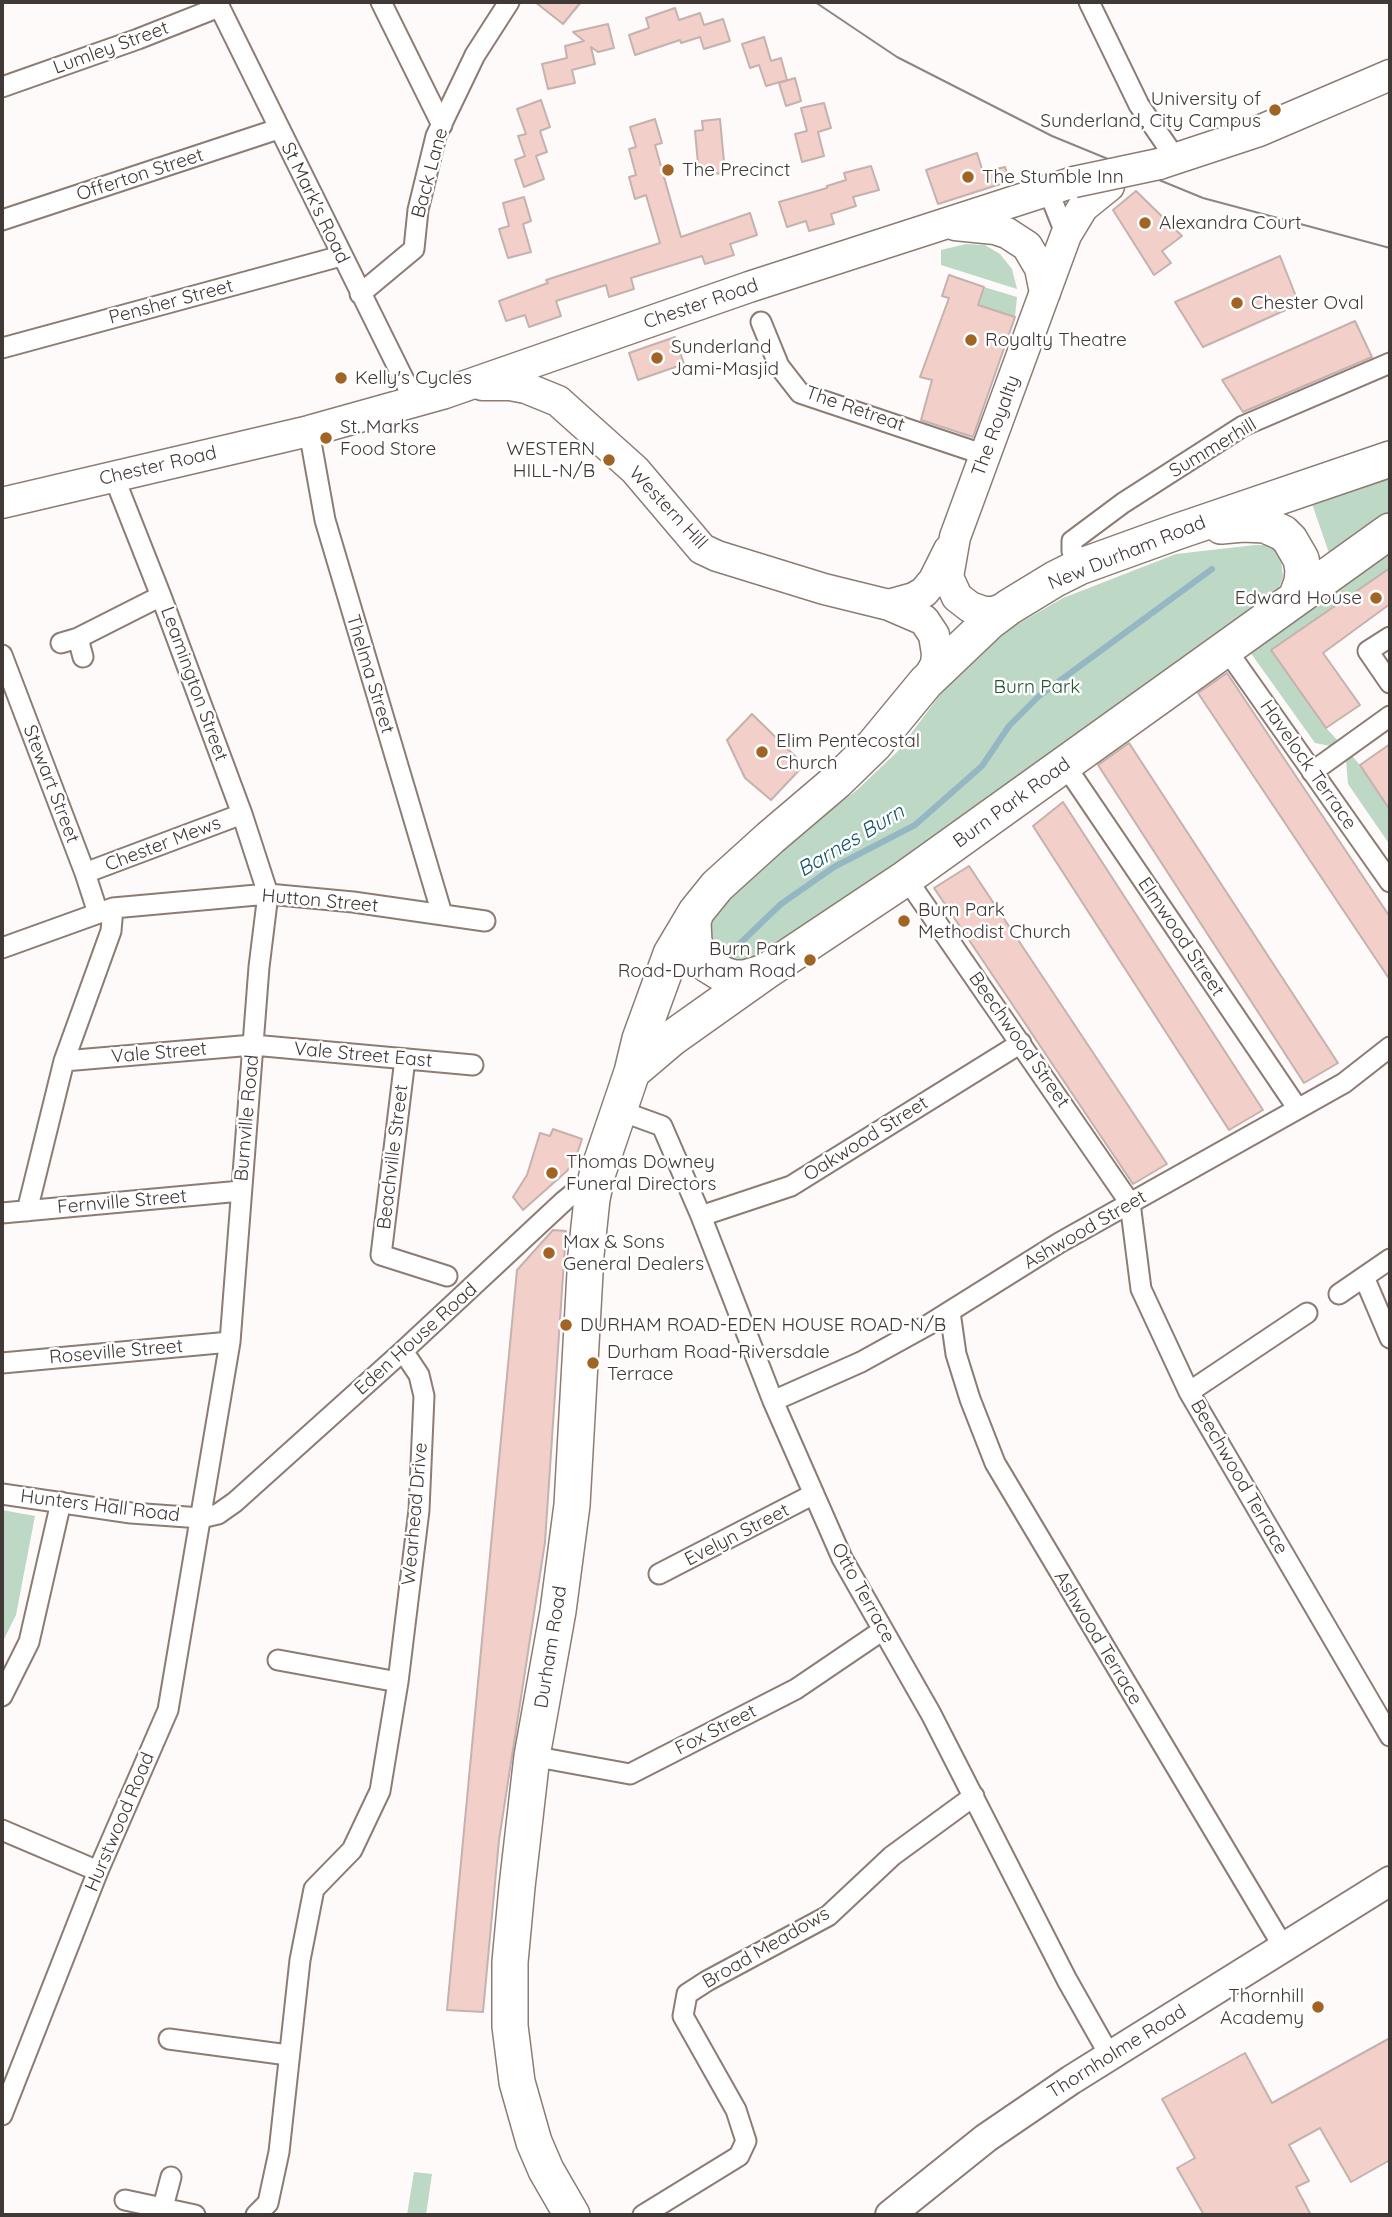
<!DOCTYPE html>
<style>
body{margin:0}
#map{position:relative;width:1392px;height:2217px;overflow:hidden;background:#fefaf9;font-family:Quicksand,sans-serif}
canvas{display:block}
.frame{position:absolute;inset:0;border:4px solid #403936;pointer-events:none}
</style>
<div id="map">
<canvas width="1392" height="2217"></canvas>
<div class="frame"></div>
</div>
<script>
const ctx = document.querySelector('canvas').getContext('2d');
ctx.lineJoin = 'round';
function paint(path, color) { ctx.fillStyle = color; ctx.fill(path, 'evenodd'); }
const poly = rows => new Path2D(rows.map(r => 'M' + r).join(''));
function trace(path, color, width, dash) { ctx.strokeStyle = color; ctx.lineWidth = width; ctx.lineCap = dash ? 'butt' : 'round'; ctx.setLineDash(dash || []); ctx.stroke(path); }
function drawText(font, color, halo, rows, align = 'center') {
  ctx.font = font + ' Quicksand,sans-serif'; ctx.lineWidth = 5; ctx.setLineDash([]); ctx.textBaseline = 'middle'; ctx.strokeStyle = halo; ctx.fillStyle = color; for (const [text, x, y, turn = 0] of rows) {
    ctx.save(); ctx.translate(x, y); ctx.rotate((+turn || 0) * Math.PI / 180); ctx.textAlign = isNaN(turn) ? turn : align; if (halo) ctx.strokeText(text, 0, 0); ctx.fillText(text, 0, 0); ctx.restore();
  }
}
paint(poly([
 [966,244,985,245,1000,254,1012,269,1017,289,941,265,941,250],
 [984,287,1017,297,1015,317,978,305],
 [1390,472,1390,512,1330,556,1309,495],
 [1255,545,1268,545,1274,548,1281,559,1283,577,1277,593,1178,660,1001,792,895,866,750,960,735,964,709,944,710,922,724,905,788,843,857,790,898,751,951,680,976,656,1016,625,1063,598,1176,554],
 [1390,546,1390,568,1271,650,1326,728,1345,748,1360,765,1390,810,1390,845,1348,784,1345,749,1315,743,1245,645],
 [2,1510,35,1516,16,1615,2,1643],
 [414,2172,432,2174,426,2215,407,2215]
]), '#bdd8c5');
trace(poly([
 [730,953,781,904,834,867,915,825,982,766,1009,726,1039,696,1212,569]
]), '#95b6c3', 6);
const building = poly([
 [535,2,581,2,563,24,535,2],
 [675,8,679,20,700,13,704,25,723,19,730,41,704,49,700,37,681,43,680,40,635,55,629,35,649,28,646,18,675,8],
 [608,24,614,48,598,52,591,47,595,64,572,70,575,83,548,89,542,64,567,58,565,46,584,41,573,32,608,24],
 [764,37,771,61,781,58,787,80,766,86,759,65,750,68,742,44,764,37],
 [795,78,801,101,786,106,779,83,795,78],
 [541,100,550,127,540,131,547,152,536,156,544,179,524,187,515,160,525,156,518,136,526,134,517,109,541,100],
 [824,103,831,128,818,132,824,156,802,162,795,134,807,131,801,108,824,103],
 [655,119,662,143,655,145,681,237,750,213,757,235,730,244,734,255,705,264,702,256,631,278,634,289,609,297,606,285,556,301,561,316,529,327,525,315,506,321,499,301,548,283,546,280,660,243,646,195,635,199,629,177,636,175,629,149,636,147,630,127,655,119],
 [720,119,725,173,699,175,695,131,703,130,702,121,720,119],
 [977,153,983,172,1005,167,1010,181,938,204,926,170,977,153],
 [871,166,879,190,853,197,856,206,831,214,834,224,809,231,806,221,787,227,779,202,827,188,827,186,846,180,844,173,871,166],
 [1136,191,1182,236,1162,251,1171,263,1154,275,1113,210,1136,191],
 [524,197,531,221,523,224,531,252,508,258,499,229,509,226,503,203,524,197],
 [1280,256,1299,304,1203,347,1175,302,1280,256],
 [949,275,984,287,978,305,1015,317,973,437,921,420,932,380,920,377,949,298,942,296,949,275],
 [1355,321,1372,357,1243,412,1222,380,1355,321],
 [675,337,684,364,638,380,629,353,675,337],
 [1390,568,1390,604,1323,653,1360,705,1326,728,1271,650,1390,568],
 [1227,673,1390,917,1390,980,1198,693,1227,673],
 [752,714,804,765,771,800,745,778,727,740,752,714],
 [1129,743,1338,1063,1304,1083,1098,765,1129,743],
 [1390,744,1390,810,1360,765,1390,744],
 [1063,802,1263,1110,1229,1130,1033,826,1063,802],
 [969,866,1167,1164,1133,1184,934,888,969,866],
 [553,1129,582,1139,576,1157,567,1171,523,1210,513,1197,527,1175,540,1133,550,1136,553,1129],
 [553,1230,566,1231,545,1542,499,1840,483,2012,447,2010,517,1270,553,1230],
 [1390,2038,1390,2160,1351,2182,1320,2128,1289,2145,1309,2181,1296,2187,1311,2215,1204,2215,1177,2168,1195,2158,1162,2099,1245,2053,1272,2103,1390,2038]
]);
paint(building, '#f2cfc9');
trace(building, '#c5b1ad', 2);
const street = poly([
 [217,2,415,402],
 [381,2,442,125],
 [1089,2,1139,105,1176,159],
 [2,87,138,39,219,7],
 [1048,190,1066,235],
 [2,220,278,129],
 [360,294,414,249,418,210,436,136,475,55,509,2],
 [761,322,779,366,800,393,985,455],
 [2,348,341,256],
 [309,431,325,520,442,914],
 [1079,567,1072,551,1072,541,1123,503,1243,426,1390,363],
 [1390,637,1368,651,1390,683],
 [78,638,83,657],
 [61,643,78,638,161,596],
 [1226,649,1390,882],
 [2,655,85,873,98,913],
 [1065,765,1298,1109],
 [1312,772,1390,716],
 [85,873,242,814],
 [906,878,1130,1203,1141,1289,1189,1392,1390,1736],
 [2,948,113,908,268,894,353,902,485,921],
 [405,1059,381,1255,447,1276],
 [64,1061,253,1045,473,1065],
 [618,1110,662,1126,701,1216,773,1401,842,1558,931,1714,1067,1980,1110,2056],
 [27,1211,64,1061,111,931,113,908],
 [2,1213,241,1191],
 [701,1216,791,1186,1021,1043],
 [1364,1277,1390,1338],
 [1339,1294,1390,1259],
 [950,1312,956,1354,970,1399,995,1463,1284,1948],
 [2,1363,230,1342],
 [1189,1392,1307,1313],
 [773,1401,861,1362,928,1325,1059,1243,1344,1083,1390,1047],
 [2,1494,131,1513,201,1518,218,1514,235,1502,403,1351,564,1201,596,1175],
 [659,1574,814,1494],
 [278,1660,398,1682],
 [2,1696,29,1642,61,1502],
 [532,1756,630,1774,796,1689,883,1630],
 [2,1830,98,1871],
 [169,2039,288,2055],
 [2,2115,98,1871,168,1710,230,1342,259,967,268,894,242,814,161,596,114,477],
 [125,2200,195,2215],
 [163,2207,171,2177],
 [256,2215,268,2203,279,2152,300,1960,314,1889,352,1850,380,1791,398,1682,419,1510,424,1396,419,1375,403,1351],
 [643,2215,739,2156,746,2141,736,2110,683,2016,687,1994,707,1981,828,1916,892,1856,974,1796]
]);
const secondary = poly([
 [890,2215,986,2138,1071,2080,1390,1881]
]);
const primary = poly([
 [1159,164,1259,131,1390,75],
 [955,225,995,229,1007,233,1027,246,1040,268,1045,293],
 [482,385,510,385,526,388,558,401,635,470,702,549,717,556,824,589,889,605,924,620,934,635,937,654,936,664,926,682],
 [2,503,309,431,445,393,749,287,1074,182],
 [889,605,914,598,924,592,934,580,949,550],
 [1009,607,993,612,984,612,970,607,957,597,948,577,955,537,1066,235,1083,207,1109,186]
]);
const highway = poly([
 [1221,526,1243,524,1265,525,1283,533,1290,540,1301,559,1303,570,1302,582,1296,598],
 [696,912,693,922,694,942,698,952,708,965,724,975,734,978,745,978,765,972],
 [632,1072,672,1038,765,972,906,878,1390,531],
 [572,2215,546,2170,534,2142,517,2082,510,2026,510,1962,517,1887,532,1756,558,1611,572,1505,586,1255,592,1199,597,1175,632,1072,640,1039,671,954,696,912,717,886,770,838,837,781,874,745,926,682,989,622,1009,607,1055,579,1079,567,1176,532,1390,459]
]);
trace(street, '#8c7c73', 23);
trace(secondary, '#8c7c73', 32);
trace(primary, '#8c7c73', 33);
trace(highway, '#8c7c73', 38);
trace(street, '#fff', 19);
trace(secondary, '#fff', 28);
trace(primary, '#fff', 30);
trace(highway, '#fff', 35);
trace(poly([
 [815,2,897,57,1052,136,1203,198,1390,248]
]), '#8b8583', 2);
const primaryBridge = poly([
 [1074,182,1159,164]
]);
trace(primaryBridge, '#8c7c73', 33, []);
trace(primaryBridge, '#fff', 30);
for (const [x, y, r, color] of [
 [1275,110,7,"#a06525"],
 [668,170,7,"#a06525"],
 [968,177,7,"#a06525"],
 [1145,223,7,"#a06525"],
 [1237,303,7,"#a06525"],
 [971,340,7,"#a06525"],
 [657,358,7,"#a06525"],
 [341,378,7,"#a06525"],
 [326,438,7,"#a06525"],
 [609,460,7,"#a06525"],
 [1376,598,7,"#a06525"],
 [762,752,7,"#a06525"],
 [904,921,7,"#a06525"],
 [810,960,7,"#a06525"],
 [552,1173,7,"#a06525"],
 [549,1253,7,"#a06525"],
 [566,1325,7,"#a06525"],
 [593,1363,7,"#a06525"],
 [1318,2007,7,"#a06525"]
]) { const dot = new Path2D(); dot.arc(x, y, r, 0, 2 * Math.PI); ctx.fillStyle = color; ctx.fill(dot); trace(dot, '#fff', 2.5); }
drawText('19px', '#403936', '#fff', [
 ["Lumley Street",111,48,-20],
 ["Back Lane",430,173,-75],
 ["Offerton Street",140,175,-18],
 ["St Mark's Road",315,203,64],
 ["Pensher Street",171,302,-15],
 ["Chester Road",701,304,-19],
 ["The Retreat",855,409,19],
 ["The Royalty",996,426,-70],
 ["Summerhill",1213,448,-31],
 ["Chester Road",158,466,-13],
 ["Western Hill",668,508,47],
 ["New Durham Road",1127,553,-22],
 ["Thelma Street",370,674,73],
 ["Leamington Street",194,684,70],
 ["Havelock Terrace",1308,765,55],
 ["Stewart Street",51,784,69],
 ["Burn Park Road",1012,803,-36],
 ["Chester Mews",163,844,-21],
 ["Hutton Street",320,901,5],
 ["Elmwood Street",1181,937,56],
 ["Beechwood Street",1019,1040,55],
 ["Vale Street",159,1053,-5],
 ["Vale Street East",363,1055,5],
 ["Burnville Road",247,1118,-85],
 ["Oakwood Street",866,1139,-32],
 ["Beachville Street",393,1157,-83],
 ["Fernville Street",122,1202,-5],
 ["Ashwood Street",1085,1230,-30],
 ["Eden House Road",416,1339,-42],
 ["Roseville Street",116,1352,-5],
 ["Beechwood Terrace",1239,1477,60],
 ["Hunters Hall Road",100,1506,7],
 ["Wearhead Drive",415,1514,-85],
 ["Evelyn Street",737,1535,-27],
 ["Otto Terrace",863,1593,61],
 ["Ashwood Terrace",1098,1638,59],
 ["Durham Road",551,1647,-81],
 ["Fox Street",716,1730,-27],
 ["Hurstwood Road",120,1822,-67],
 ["Broad Meadows",766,1948,-30],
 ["Thornholme Road",1117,2052,-32]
]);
drawText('19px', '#403936', '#fff', [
 ["University of",1261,99,"right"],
 ["Sunderland, City Campus",1261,121,"right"],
 ["The Precinct",682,170],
 ["The Stumble Inn",982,177],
 ["Alexandra Court",1159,223],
 ["Chester Oval",1251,303],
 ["Royalty Theatre",985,340],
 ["Sunderland",671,347],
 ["Jami-Masjid",671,369],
 ["Kelly's Cycles",355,378],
 ["St. Marks",340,427],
 ["Food Store",340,449],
 ["WESTERN",595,449,"right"],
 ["HILL-N/B",595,471,"right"],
 ["Edward House",1362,598,"right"],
 ["Elim Pentecostal",776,741],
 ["Church",776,763],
 ["Burn Park",918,910],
 ["Methodist Church",918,932],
 ["Burn Park",796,949,"right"],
 ["Road-Durham Road",796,971,"right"],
 ["Thomas Downey",566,1162],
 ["Funeral Directors",566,1184],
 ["Max & Sons",563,1242],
 ["General Dealers",563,1264],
 ["DURHAM ROAD-EDEN HOUSE ROAD-N/B",580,1325],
 ["Durham Road-Riversdale",607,1352],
 ["Terrace",607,1374],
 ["Thornhill",1304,1996,"right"],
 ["Academy",1304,2018,"right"]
], 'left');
drawText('19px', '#275437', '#fff', [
 ["Burn Park",1037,687]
]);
drawText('italic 21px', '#135368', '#fff', [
 ["Barnes Burn",851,841,-31]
]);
</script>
